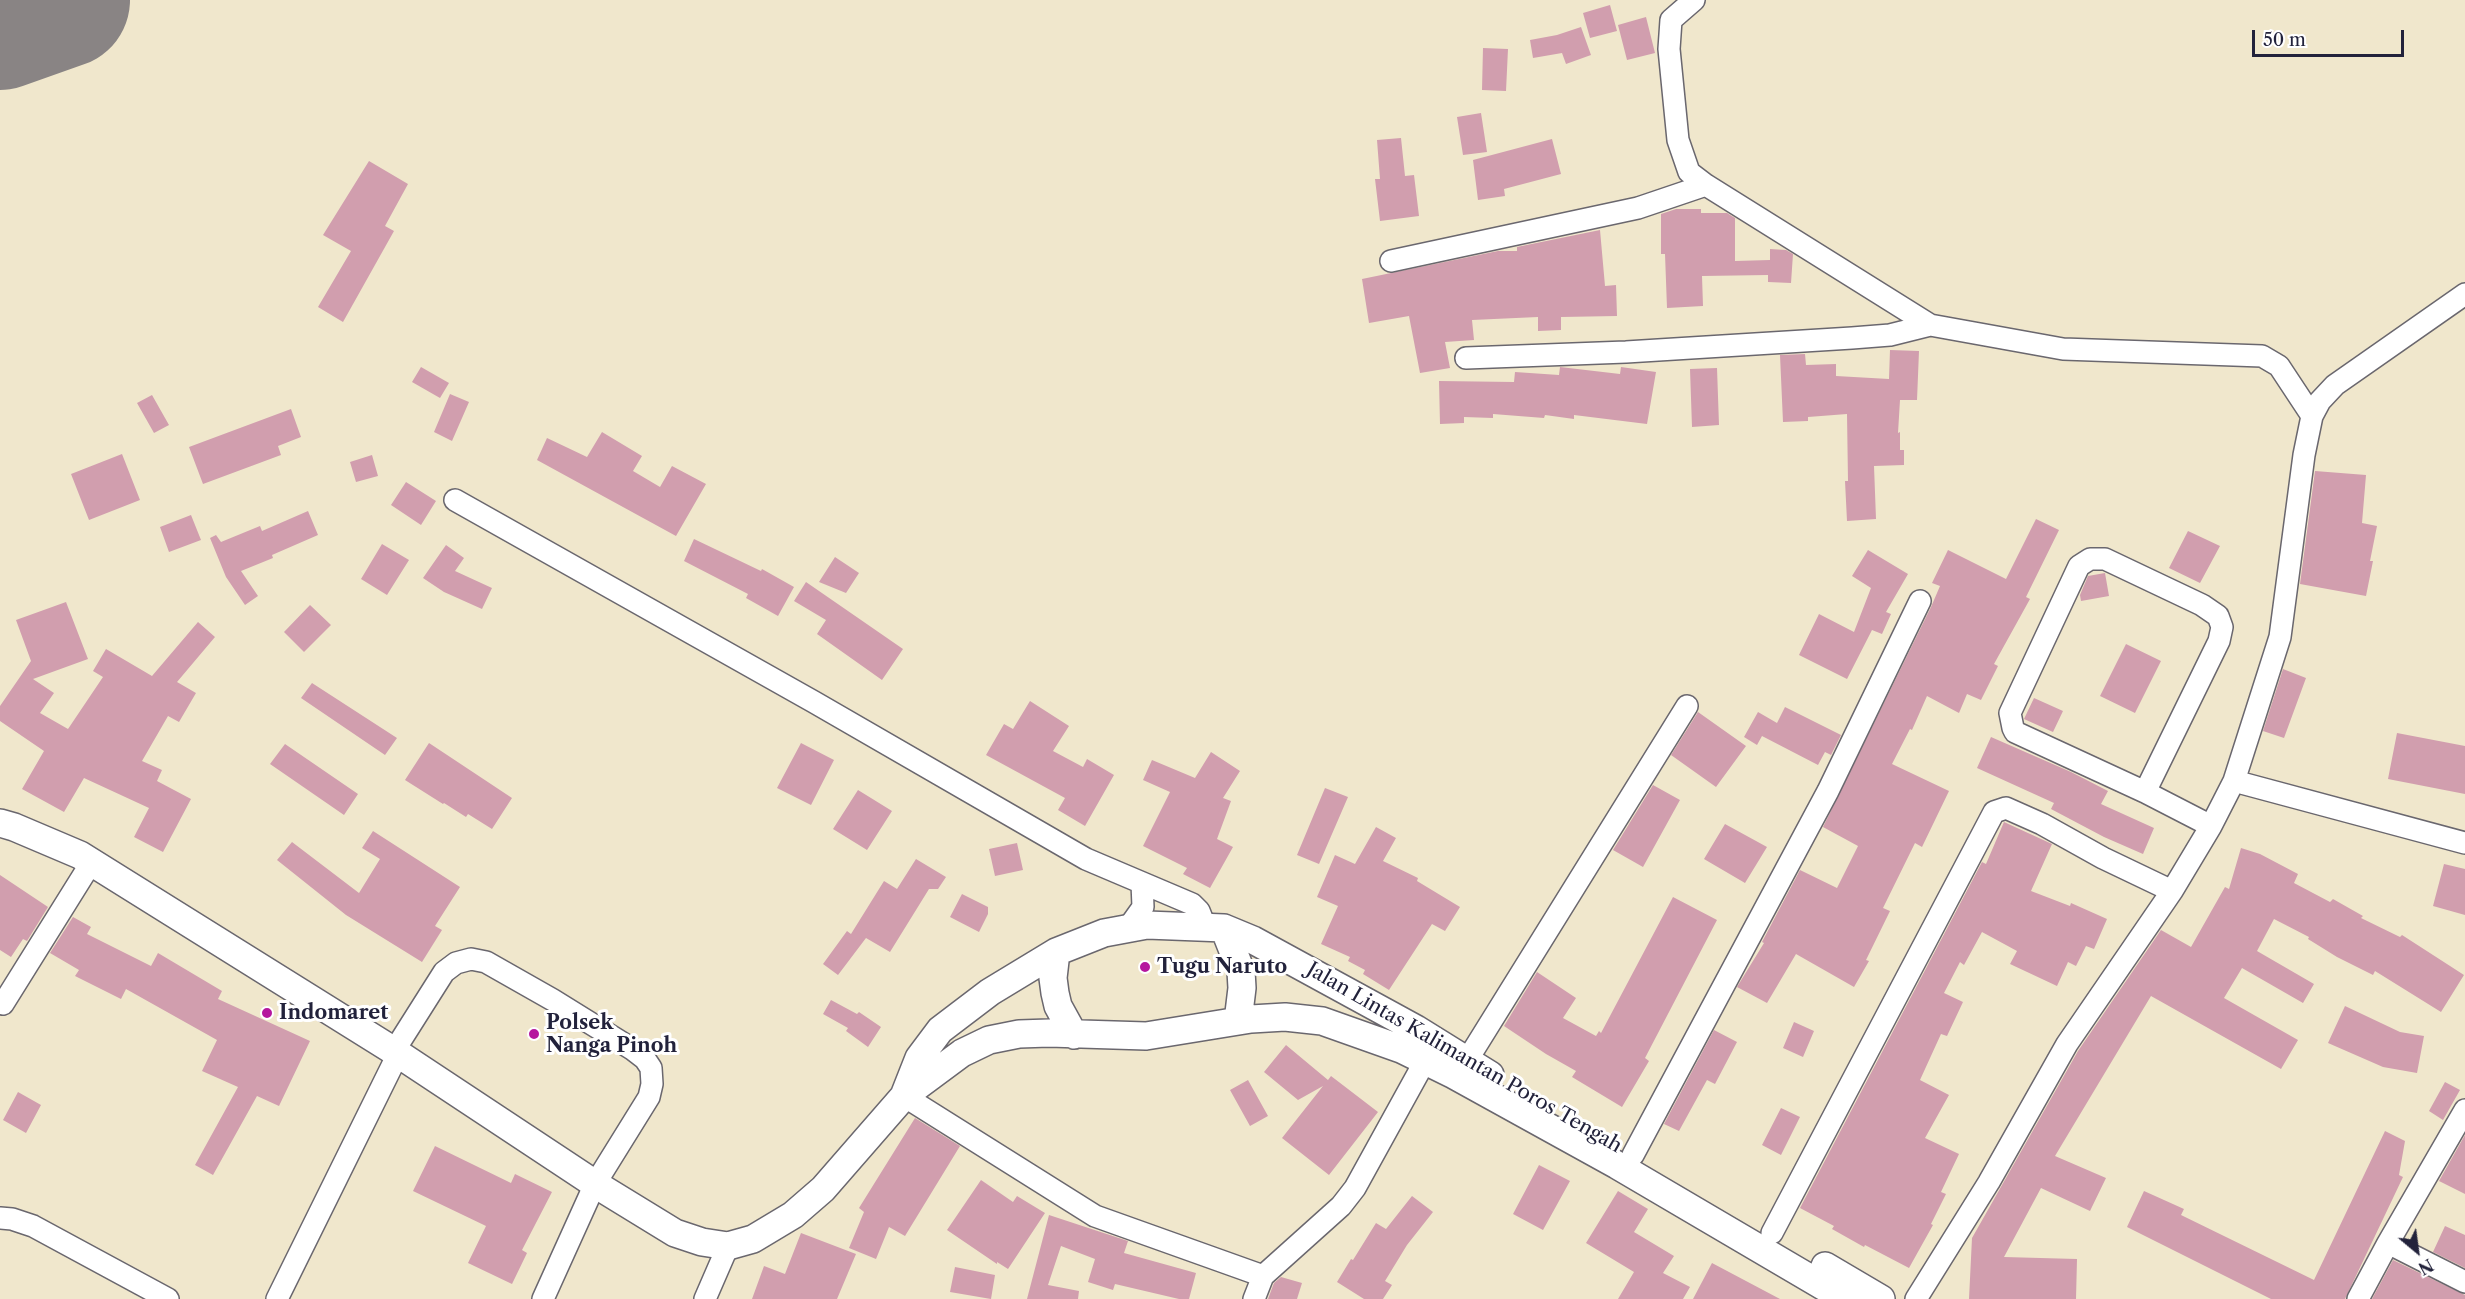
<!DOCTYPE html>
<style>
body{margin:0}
#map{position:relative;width:2465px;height:1299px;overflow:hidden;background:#f0e7cc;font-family:"Libre Caslon Text",serif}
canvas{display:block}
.north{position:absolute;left:2387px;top:1221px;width:60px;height:60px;-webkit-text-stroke:4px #fff;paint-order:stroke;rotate:151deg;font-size:16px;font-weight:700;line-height:24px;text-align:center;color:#22223b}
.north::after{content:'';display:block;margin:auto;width:21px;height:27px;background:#22223b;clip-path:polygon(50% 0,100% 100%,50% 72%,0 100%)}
.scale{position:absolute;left:2252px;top:30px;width:152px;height:27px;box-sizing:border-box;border:3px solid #22223b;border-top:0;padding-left:8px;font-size:18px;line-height:21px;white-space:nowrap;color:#22223b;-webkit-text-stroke:4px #fff;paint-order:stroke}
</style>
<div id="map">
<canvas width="2465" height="1299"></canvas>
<div class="north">N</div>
<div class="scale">50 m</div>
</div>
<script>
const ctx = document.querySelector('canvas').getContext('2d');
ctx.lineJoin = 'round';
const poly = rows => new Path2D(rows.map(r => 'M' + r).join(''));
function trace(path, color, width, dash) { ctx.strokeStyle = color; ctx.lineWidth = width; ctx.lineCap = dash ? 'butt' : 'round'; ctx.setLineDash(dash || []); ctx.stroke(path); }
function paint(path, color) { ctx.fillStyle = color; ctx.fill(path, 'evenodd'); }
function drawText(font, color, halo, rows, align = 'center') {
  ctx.font = font + ' "Libre Caslon Text",serif'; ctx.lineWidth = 6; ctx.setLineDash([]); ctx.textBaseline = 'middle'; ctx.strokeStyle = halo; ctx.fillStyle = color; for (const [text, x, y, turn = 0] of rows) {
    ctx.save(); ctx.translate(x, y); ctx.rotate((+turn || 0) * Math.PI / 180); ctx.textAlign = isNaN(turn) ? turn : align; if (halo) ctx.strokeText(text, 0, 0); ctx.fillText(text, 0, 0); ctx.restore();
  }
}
trace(poly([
 [0,22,62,0]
]), '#898484', 136);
paint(poly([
 [1610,5,1617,31,1590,38,1583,13],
 [1646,17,1655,53,1627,60,1618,25],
 [1581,27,1591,55,1566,64,1562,53,1533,58,1530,40,1557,35],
 [1483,48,1508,49,1506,91,1482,90],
 [1481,113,1487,152,1463,155,1457,117],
 [1401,138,1405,176,1414,175,1419,216,1380,221,1375,179,1380,179,1377,140],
 [1552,139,1561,174,1504,189,1505,196,1478,200,1473,160],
 [369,161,408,184,385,226,394,231,343,322,318,307,351,251,323,235],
 [1676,209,1701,209,1701,213,1727,213,1735,218,1735,261,1770,260,1770,249,1786,250,1793,254,1791,283,1768,282,1768,275,1702,276,1703,306,1667,308,1665,254,1661,254,1661,214],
 [1600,230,1605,286,1616,285,1617,316,1561,317,1561,330,1538,331,1538,317,1472,320,1474,340,1445,342,1450,368,1420,373,1409,316,1369,323,1362,279,1498,251,1517,251,1517,247],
 [1890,350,1919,351,1917,400,1900,400,1898,433,1900,432,1900,450,1904,450,1904,465,1874,466,1876,519,1847,521,1845,481,1848,481,1847,414,1808,417,1808,421,1783,422,1780,355,1805,354,1806,365,1836,364,1836,376,1889,379],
 [421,367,449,383,440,398,412,382],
 [1560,367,1620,374,1621,367,1656,372,1647,424,1574,415,1574,419,1545,415,1544,418,1493,414,1493,418,1464,417,1464,423,1440,424,1439,381,1514,382,1515,372,1559,375],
 [1717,368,1719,425,1692,427,1690,369],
 [450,394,469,402,452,441,434,432],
 [152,395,169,425,154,433,137,403],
 [291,409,301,437,278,446,281,455,203,484,189,447],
 [602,432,642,456,633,471,660,487,672,466,706,484,676,536,537,460,547,438,587,457],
 [122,454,140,500,89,520,71,474],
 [372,455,378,476,356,482,350,462],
 [2315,471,2366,475,2362,523,2377,526,2370,561,2373,561,2366,596,2300,584],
 [406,482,436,501,421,525,391,505],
 [308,511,318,535,272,555,273,558,241,571,258,596,245,605,226,577,210,538,216,535,221,542,260,526,262,531],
 [191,515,201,540,169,552,160,527],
 [2036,519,2059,530,2026,597,2030,599,1994,664,1998,666,1981,700,1967,694,1959,713,1927,696,1912,730,1910,729,1892,764,1949,791,1922,847,1915,843,1883,908,1890,911,1866,960,1869,961,1854,987,1796,954,1767,1003,1737,987,1764,943,1762,942,1800,870,1837,888,1858,846,1823,827,1931,607,1940,586,1932,583,1948,550,2006,579],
 [2188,531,2220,546,2200,583,2169,568],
 [694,539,761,571,762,569,794,587,778,616,746,598,748,594,684,561],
 [382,544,409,560,387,595,361,579],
 [446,545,464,558,455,571,492,588,482,609,444,592,423,578],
 [1868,550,1908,574,1886,612,1891,614,1882,634,1872,630,1847,679,1799,655,1819,614,1854,632,1871,588,1852,576],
 [835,557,859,573,846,593,819,582],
 [2105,573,2109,596,2081,601,2080,595,2088,576],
 [806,582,903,649,882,680,817,634,826,620,794,601],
 [66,602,88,659,33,679,54,693,40,713,68,729,103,677,93,671,106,649,152,676,198,622,215,637,177,682,196,693,179,722,168,716,142,761,162,770,157,781,191,799,163,852,134,837,149,808,84,778,64,812,22,789,44,751,0,721,0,706,31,661,16,620],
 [310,605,331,625,304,652,284,632],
 [2126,644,2161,661,2135,713,2100,696],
 [2283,669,2306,678,2284,738,2263,731],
 [312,683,397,738,385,755,301,698],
 [2034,698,2063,711,2053,732,2024,719],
 [1030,701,1069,726,1053,751,1083,767,1087,759,1114,775,1085,826,1058,810,1065,798,986,755,1004,724,1013,729],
 [1785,707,1841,735,1831,755,1825,752,1818,765,1762,736,1757,745,1744,737,1758,712,1777,723],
 [1698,712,1746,746,1716,787,1671,755],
 [2397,733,2465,746,2465,794,2388,779],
 [1991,737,2071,772,2108,791,2101,804,2154,828,2143,854,2104,837,2051,809,2054,803,1977,768],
 [429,743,512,798,492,829,468,814,466,817,444,803,443,804,405,780],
 [801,743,834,760,811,805,777,788],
 [285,744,358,794,344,815,270,764],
 [1211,752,1240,771,1223,798,1231,801,1217,839,1233,847,1210,888,1183,874,1187,868,1143,846,1170,792,1143,780,1152,760,1195,778],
 [1653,785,1680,800,1643,867,1613,850],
 [1325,788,1348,797,1319,864,1297,855],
 [858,790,892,811,867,850,833,829],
 [2004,822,2052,844,2031,891,2070,906,2071,903,2107,919,2094,949,2086,946,2076,966,2068,962,2057,986,2010,964,2017,951,1982,932,1964,965,1960,962,1944,993,1963,1002,1947,1036,1941,1034,1920,1080,1949,1095,1925,1138,1959,1154,1941,1192,1946,1194,1931,1224,1933,1225,1909,1268,1865,1245,1864,1247,1832,1229,1834,1226,1800,1208,1982,862,1986,864],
 [1725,824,1767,847,1745,883,1704,859],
 [1376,827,1396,838,1383,861,1418,878,1417,881,1460,907,1445,931,1432,924,1389,990,1363,974,1365,970,1348,961,1350,957,1321,944,1338,906,1317,897,1335,855,1355,864],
 [373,831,460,887,435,926,442,930,422,962,346,915,277,860,292,842,359,893,380,859,362,848],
 [1017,843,1023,870,995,876,989,849],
 [2241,848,2260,854,2298,874,2294,883,2330,902,2333,899,2363,916,2361,918,2400,937,2402,935,2464,975,2441,1012,2375,971,2373,975,2337,957,2308,939,2309,937,2274,919,2257,951,2314,984,2303,1003,2242,968,2224,998,2298,1040,2281,1069,2151,996,2055,1156,2106,1178,2090,1211,2041,1188,2004,1257,2077,1259,2076,1299,1969,1299,1972,1238,2078,1051,2161,930,2191,947,2225,887,2229,889],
 [916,859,946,877,938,889,929,889,890,952,866,938,838,975,823,964,847,931,851,934,884,881,897,889],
 [2444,864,2465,869,2465,915,2433,906],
 [0,875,48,907,27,941,23,939,11,957,0,950],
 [962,894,988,907,988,914,979,932,950,917],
 [1673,897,1717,920,1645,1058,1649,1061,1622,1107,1572,1077,1576,1071,1546,1054,1504,1026,1537,972,1576,998,1563,1018,1596,1036,1599,1031,1601,1033],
 [73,917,91,927,87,934,151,966,158,953,222,991,218,999,310,1041,279,1106,257,1096,213,1175,195,1165,238,1087,202,1071,217,1040,126,989,121,999,75,976,79,970,50,953],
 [831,1000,857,1014,859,1012,881,1027,868,1047,846,1031,848,1028,823,1014],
 [2345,1006,2400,1032,2424,1036,2417,1073,2383,1067,2328,1043],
 [1794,1022,1814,1031,1803,1057,1783,1048],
 [1714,1030,1737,1042,1715,1084,1707,1080,1679,1131,1664,1124],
 [1286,1045,1328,1080,1331,1076,1378,1112,1329,1175,1282,1138,1323,1086,1298,1100,1264,1072],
 [1248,1080,1268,1116,1250,1126,1230,1090],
 [2445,1082,2460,1090,2443,1120,2429,1111],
 [18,1092,41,1105,26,1133,3,1120],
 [1781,1108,1800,1117,1781,1155,1762,1145],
 [915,1118,960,1146,905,1236,889,1227,876,1259,849,1248,864,1212,859,1208],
 [2385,1131,2405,1141,2399,1175,2403,1177,2345,1299,2271,1299,2127,1227,2144,1191,2184,1209,2181,1215,2314,1280],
 [2465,1135,2465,1194,2439,1181],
 [435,1146,511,1183,515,1174,552,1192,522,1250,527,1253,512,1284,468,1263,486,1226,413,1191],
 [1539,1165,1570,1181,1543,1230,1513,1214],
 [981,1180,1013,1202,1017,1196,1045,1213,1008,1269,997,1262,997,1264,947,1230],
 [1618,1191,1648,1209,1634,1232,1674,1256,1663,1273,1690,1287,1683,1299,1618,1299,1634,1272,1586,1243],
 [1412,1196,1433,1212,1407,1245,1385,1281,1392,1285,1383,1299,1364,1299,1337,1282,1351,1259,1353,1260,1376,1223,1386,1229],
 [1049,1215,1128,1241,1124,1253,1196,1273,1189,1299,1179,1299,1115,1284,1113,1290,1088,1282,1095,1259,1061,1246,1048,1285,1079,1291,1078,1299,1027,1299],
 [2445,1226,2465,1235,2465,1268,2433,1252],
 [801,1233,856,1254,837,1299,752,1299,764,1266,785,1274],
 [2393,1260,2465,1295,2465,1299,2372,1299],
 [1712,1263,1780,1299,1693,1299],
 [955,1267,995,1275,991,1299,950,1292],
 [1281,1277,1302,1283,1297,1299,1268,1299,1274,1283]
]), '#d19eae');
const minor = poly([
 [1694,0,1671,20,1669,49,1678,140,1689,172,1706,185,1930,325],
 [1391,261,1638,208,1706,185],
 [1466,358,1626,352,1852,338,1890,335,1930,325,2063,349,2262,356,2279,366,2312,416],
 [455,500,814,702,1086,859,1192,904,1199,911,1205,926],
 [2234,781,2465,843],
 [2145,792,2015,732,2013,728,2010,713,2079,566,2090,559,2105,559,2202,605,2218,616,2222,627,2219,641,2145,792,2211,826],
 [1128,928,1143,907,1142,883],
 [3,1004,91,863],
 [394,1051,444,972,456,963,471,959,486,962,553,1000,632,1049,645,1059,651,1068,652,1084,649,1097,595,1184,543,1299],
 [1466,1062,1687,706],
 [904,1096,1095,1216,1263,1276,1254,1299],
 [1633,1155,1828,791,1920,601],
 [0,1218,12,1219,33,1226,168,1299],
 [1772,1233,1994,812,2006,808,2042,824,2103,858,2172,891],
 [2388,1243,2465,1282],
 [1263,1276,1341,1206,1355,1188,1425,1061],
 [277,1299,398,1054],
 [705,1299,728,1246],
 [1916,1299,1989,1182,2067,1044,2172,891,2211,826,2234,781,2280,637,2304,455,2312,416,2320,401,2335,385,2465,294],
 [2358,1299,2388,1243,2465,1110]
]);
const major = poly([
 [0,823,14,827,80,855,394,1051,595,1184,675,1233,702,1242,728,1246,753,1239,793,1215,823,1189,904,1096,962,1053,989,1040,1019,1034,1049,1033,1146,1036,1251,1019,1285,1017,1322,1021,1401,1049,1454,1075,1617,1165,1845,1299],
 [1224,928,1241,971,1242,988,1238,1021],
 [1056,952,1053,978,1055,993,1058,1006,1074,1035],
 [904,1096,919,1058,940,1030,990,992,1056,952,1104,933,1147,925,1224,928,1253,940,1416,1029,1490,1075],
 [1825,1266,1881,1299]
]);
trace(minor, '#6a676e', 24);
trace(major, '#6a676e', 30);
trace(minor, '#fff', 21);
trace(major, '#fff', 27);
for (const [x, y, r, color] of [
 [1145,967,6,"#b5179e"],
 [267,1013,6,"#b5179e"],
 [534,1034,6,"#b5179e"]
]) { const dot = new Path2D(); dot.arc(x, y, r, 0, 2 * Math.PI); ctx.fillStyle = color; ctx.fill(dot); trace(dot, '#fff', 2); }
drawText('bold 20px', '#22223b', '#fff', [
 ["Tugu Naruto",1157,967],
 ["Indomaret",279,1013],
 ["Polsek",546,1023],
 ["Nanga Pinoh",546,1046]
], 'left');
drawText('20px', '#22223b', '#fff', [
 ["Jalan Lintas Kalimantan Poros Tengah",1464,1058,30]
]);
</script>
